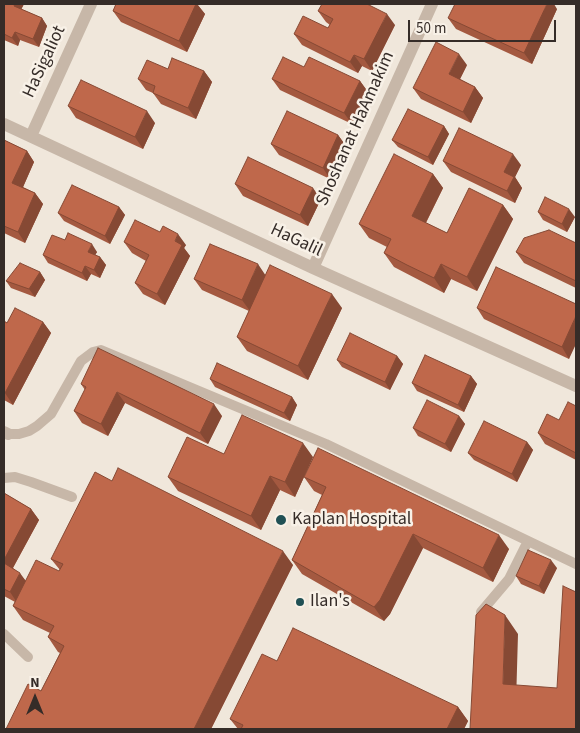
<!DOCTYPE html>
<style>
body{margin:0}
#map{position:relative;width:580px;height:733px;overflow:hidden;background:#f0e7db;font-family:"Source Sans 3",sans-serif}
canvas{display:block}
.frame{position:absolute;inset:0;border:5px solid #352c28;pointer-events:none}
.north{position:absolute;left:10px;top:673px;width:50px;height:50px;-webkit-text-stroke:4px #f8f1e7;paint-order:stroke;rotate:0deg;font-size:14px;font-weight:700;line-height:20px;text-align:center;color:#352c28}
.north::after{content:'';display:block;margin:auto;width:18px;height:22px;background:#352c28;clip-path:polygon(50% 0,100% 100%,50% 72%,0 100%)}
.scale{position:absolute;left:408px;top:20px;width:148px;height:22px;box-sizing:border-box;border:2px solid #352c28;border-top:0;padding-left:6px;font-size:15px;line-height:18px;white-space:nowrap;color:#352c28;-webkit-text-stroke:4px #f8f1e7;paint-order:stroke}
</style>
<div id="map">
<canvas width="580" height="733"></canvas>
<div class="frame"></div>
<div class="north">N</div>
<div class="scale">50 m</div>
</div>
<script>
const ctx = document.querySelector('canvas').getContext('2d');
ctx.lineJoin = 'round';
const poly = rows => new Path2D(rows.map(r => 'M' + r).join(''));
function trace(path, color, width, dash) { ctx.strokeStyle = color; ctx.lineWidth = width; ctx.lineCap = dash ? 'butt' : 'round'; ctx.setLineDash(dash || []); ctx.stroke(path); }
function paint(path, color) { ctx.fillStyle = color; ctx.fill(path, 'evenodd'); }
function drawText(font, color, halo, rows, align = 'center') {
  ctx.font = font + ' "Source Sans 3",sans-serif'; ctx.lineWidth = 5; ctx.setLineDash([]); ctx.textBaseline = 'middle'; ctx.strokeStyle = halo; ctx.fillStyle = color; for (const [text, x, y, turn = 0] of rows) {
    ctx.save(); ctx.translate(x, y); ctx.rotate((+turn || 0) * Math.PI / 180); ctx.textAlign = isNaN(turn) ? turn : align; if (halo) ctx.strokeText(text, 0, 0); ctx.fillText(text, 0, 0); ctx.restore();
  }
}
trace(poly([
 [8,434,19,434,29,431,37,426,51,414,81,361,93,352,101,350,326,444,576,564],
 [4,478,15,477,31,482,72,497],
 [481,612,509,579,528,541],
 [4,634,28,657]
]), '#c7b7a8', 10);
trace(poly([
 [4,124,313,268,576,386],
 [31,136,91,4],
 [313,268,432,4],
 [4,432,8,434]
]), '#c7b7a8', 12);
paint(poly([
 [4,4,24,4,21,9,42,18,47,26,39,47,20,40,18,46,4,40],
 [116,4,197,4,205,14,187,52,121,22,113,11],
 [557,9,532,64,456,29,448,18],
 [318,11,395,25,372,71,362,66,358,73,302,45,294,34,328,28,330,25,326,22],
 [467,65,460,79,475,87,483,98,471,123,421,99,413,88],
 [304,67,360,81,368,92,352,124,280,90,272,79],
 [168,69,204,71,212,82,196,119,161,104,153,93,146,90,138,79],
 [68,106,155,123,143,149,76,118],
 [444,126,449,134,433,165,398,147,392,140],
 [338,135,346,146,330,179,279,155,271,144],
 [4,140,27,151,34,162,23,187,35,193,43,204,25,243,4,233],
 [443,161,521,165,515,177,522,188,515,203,451,172],
 [433,174,443,188,426,223,447,233,503,205,513,219,477,291,451,279,444,293,394,267,384,253,387,247,369,238,359,224],
 [235,184,321,199,308,226,243,196],
 [119,207,125,215,110,244,64,221,58,213],
 [538,212,575,217,567,232,543,220],
 [65,240,97,252,95,255,100,257,106,265,100,278,91,274,87,281,48,263,43,255],
 [124,242,186,245,184,248,190,256,165,305,143,294,135,283,146,261,132,253],
 [576,243,576,288,524,263,516,252],
 [40,272,45,280,35,297,11,288,6,281],
 [266,275,342,308,308,380,247,351,237,337,249,311,202,290,194,279],
 [576,304,569,359,484,319,477,308],
 [4,321,7,323,43,322,51,333,13,405,4,400],
 [397,356,403,364,390,390,342,367,337,360],
 [471,376,477,384,464,412,417,391,412,383],
 [210,379,292,397,297,405,290,421,215,387],
 [81,384,222,416,208,444,125,403,108,436,82,423,74,411,85,390],
 [576,406,576,460,545,444,538,433,559,420],
 [459,416,465,424,451,452,418,436,413,428],
 [527,442,533,450,517,482,474,460,468,453],
 [224,454,313,457,295,497,280,490,261,530,178,491,168,477],
 [304,477,509,549,493,582,423,548,390,614,384,621,302,574,292,560,322,495,314,491],
 [112,481,293,565,211,729,6,729,41,691,60,653,58,652,48,637,50,633,23,620,13,606,15,602,4,596,4,493,31,509,39,520,13,568,26,581,59,571,60,570,51,559],
 [557,568,544,594,521,584,516,576],
 [277,661,458,707,468,721,464,729,238,729,230,719]
]), '#a45940');
paint(poly([
 [15,4,24,4,19,14,14,6],
 [196,4,197,4,205,14,187,52,179,41],
 [547,4,554,4,557,9,532,64,524,53],
 [387,14,395,25,372,71,364,59],
 [42,18,47,26,39,47,33,39],
 [15,32,20,40,18,46,12,38],
 [459,54,467,65,457,85,449,74],
 [354,55,362,66,358,73,350,62],
 [204,71,212,82,196,119,188,108],
 [360,81,368,92,352,124,344,113],
 [475,87,483,98,471,123,463,112],
 [147,111,155,123,143,149,135,137],
 [444,126,449,134,433,165,428,157],
 [338,135,346,146,330,179,323,168],
 [27,151,34,162,20,194,12,183],
 [513,154,521,165,515,177,522,188,515,203,507,191,504,172],
 [433,174,443,188,422,230,412,216],
 [313,188,321,199,308,226,300,215],
 [35,193,43,204,25,243,18,232],
 [503,205,513,219,477,291,467,277],
 [119,207,125,215,110,244,105,236],
 [569,209,575,217,567,232,562,224],
 [178,234,186,245,184,248,190,256,165,305,157,294,175,241],
 [92,244,97,252,93,259,88,252],
 [100,257,106,265,100,278,94,270],
 [258,264,266,276,250,311,242,300],
 [441,264,451,279,444,293,434,278],
 [85,266,91,274,87,281,82,273],
 [40,272,45,280,35,297,29,289],
 [332,294,342,308,308,380,298,366],
 [576,316,576,344,569,359,562,347],
 [43,322,51,333,13,405,5,393],
 [397,356,403,364,390,390,385,382],
 [471,376,477,384,464,412,458,405],
 [117,392,125,403,108,436,101,424],
 [292,397,297,405,290,421,284,413],
 [214,404,222,416,208,444,200,433],
 [459,416,465,424,451,452,445,444],
 [527,442,533,450,517,482,512,474],
 [303,443,313,457,295,497,285,482],
 [270,476,280,490,261,530,251,516],
 [31,509,39,520,10,573,4,564,4,560],
 [413,534,423,548,390,614,384,621,374,607],
 [499,535,509,549,493,582,483,568],
 [283,551,293,565,211,729,194,729],
 [551,560,557,568,544,594,539,586],
 [20,573,28,584,18,604,10,592],
 [505,615,518,634,516,703,503,684],
 [458,707,468,721,464,729,447,729]
]), '#864934');
const building = poly([
 [4,4,15,4,14,6,42,18,33,39,15,32,12,38,4,34,4,4],
 [116,4,196,4,179,41,113,11,116,4],
 [322,4,367,4,387,14,364,59,354,55,350,62,294,34,303,16,328,28,333,19,318,11,322,4],
 [455,4,547,4,524,53,448,18,455,4],
 [436,42,459,54,449,74,475,87,463,112,413,88,436,42],
 [283,57,304,67,309,57,360,81,344,113,272,79,283,57],
 [172,58,204,71,188,108,153,93,155,86,138,79,147,60,168,69,172,58],
 [81,80,147,111,135,137,68,106,81,80],
 [408,109,444,126,428,157,392,140,408,109],
 [287,111,338,135,323,168,271,144,287,111],
 [459,128,513,154,504,172,514,177,507,191,443,161,459,128],
 [4,140,27,151,12,183,35,193,18,232,4,226,4,140],
 [394,154,433,174,412,216,447,233,469,188,503,205,467,277,441,264,434,278,407,265,384,253,391,239,359,224,394,154],
 [248,157,313,188,300,215,235,184,248,157],
 [72,185,119,207,105,236,58,213,72,185],
 [545,197,569,209,562,224,538,212,545,197],
 [135,220,160,232,163,226,178,234,175,241,182,245,157,294,135,283,149,255,124,242,135,220],
 [549,230,576,243,576,281,516,252,524,238,549,230],
 [68,233,92,244,88,252,100,257,94,270,85,266,82,273,43,255,52,235,65,240,68,233],
 [210,244,258,264,242,300,194,279,210,244],
 [20,263,40,272,29,289,6,281,20,263],
 [270,265,332,294,298,366,237,337,270,265],
 [496,267,576,304,576,316,562,347,477,308,496,267],
 [15,308,43,322,5,393,4,393,4,321,7,323,15,308],
 [350,333,397,356,385,382,337,360,350,333],
 [98,348,214,404,200,433,117,392,101,424,74,411,86,387,81,384,98,348],
 [425,355,471,376,458,405,412,383,425,355],
 [217,363,292,397,284,413,210,379,217,363],
 [427,400,459,416,445,444,413,428,427,400],
 [568,402,576,406,576,453,538,433,547,414,559,420,568,402],
 [242,415,303,443,285,482,270,476,251,516,168,477,187,437,224,454,242,415],
 [484,421,527,442,512,474,468,453,484,421],
 [318,448,499,535,483,568,413,534,380,600,374,607,292,560,326,487,304,477,318,448],
 [118,468,283,551,194,729,6,729,28,684,41,691,64,646,48,637,54,626,13,606,36,560,59,571,63,564,51,559,95,472,112,481,118,468],
 [4,493,31,509,4,560,4,493],
 [528,550,551,560,539,586,516,576,528,550],
 [4,563,20,573,10,592,4,589,4,563],
 [563,586,576,592,576,729,470,729,476,615,486,604,505,615,503,684,557,688,563,586],
 [293,628,458,707,447,729,241,729,243,725,230,719,262,654,277,661,293,628]
]);
paint(building, '#bf684b');
trace(building, '#864934', 1);
for (const [x, y, r, color] of [
 [281,520,6,"#205054"],
 [300,602,5,"#205054"]
]) { const dot = new Path2D(); dot.arc(x, y, r, 0, 2 * Math.PI); ctx.fillStyle = color; ctx.fill(dot); trace(dot, '#f8f1e7', 2); }
drawText('18px', '#352c28', '#f8f1e7', [
 ["HaSigaliot",45,62,-65],
 ["Shoshanat HaAmakim",356,129,-66],
 ["HaGalil",296,241,25]
]);
drawText('18px', '#352c28', '#f8f1e7', [
 ["Kaplan Hospital",292,520],
 ["Ilan's",310,602]
], 'left');
</script>
